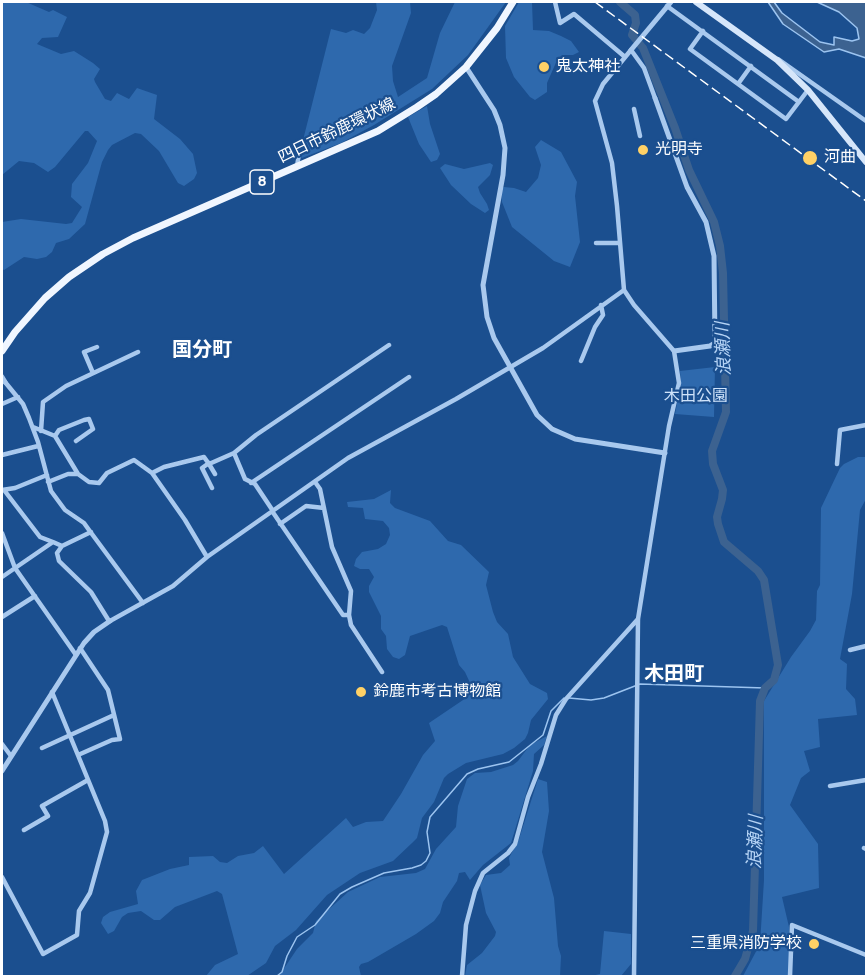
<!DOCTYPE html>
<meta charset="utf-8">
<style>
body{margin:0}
#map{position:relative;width:868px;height:978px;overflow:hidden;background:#1b4f8f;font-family:Manrope,sans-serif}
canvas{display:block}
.frame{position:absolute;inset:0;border:3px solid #fff;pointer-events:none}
</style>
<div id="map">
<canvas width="868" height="978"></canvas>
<div class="frame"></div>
</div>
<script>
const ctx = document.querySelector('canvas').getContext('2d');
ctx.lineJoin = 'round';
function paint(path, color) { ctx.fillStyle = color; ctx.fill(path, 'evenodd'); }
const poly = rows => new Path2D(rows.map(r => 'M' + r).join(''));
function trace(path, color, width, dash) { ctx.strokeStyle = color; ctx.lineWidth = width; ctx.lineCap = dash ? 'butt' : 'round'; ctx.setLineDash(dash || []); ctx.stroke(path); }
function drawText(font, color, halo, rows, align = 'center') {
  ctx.font = font + ' Manrope,"Noto Sans JP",sans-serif'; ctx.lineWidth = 4.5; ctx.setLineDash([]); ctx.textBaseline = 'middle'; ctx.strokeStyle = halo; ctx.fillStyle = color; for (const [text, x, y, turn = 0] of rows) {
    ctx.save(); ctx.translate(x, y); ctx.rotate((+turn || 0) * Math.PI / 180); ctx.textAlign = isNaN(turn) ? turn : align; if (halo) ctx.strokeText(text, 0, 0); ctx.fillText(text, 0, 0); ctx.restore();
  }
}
paint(poly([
 [2,2,26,2,49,12,53,10,67,17,58,37,42,38,37,44,61,54,74,51,93,63,100,69,94,79,95,82,105,99,111,101,117,93,129,99,137,88,157,95,154,119,180,139,193,154,197,173,194,179,184,186,178,183,159,151,141,134,135,133,112,145,108,150,102,162,85,224,69,239,56,243,52,252,46,257,37,259,24,257,4,270,2,269,2,222,21,219,66,224,72,223,82,207,71,197,72,184,88,163,97,141,88,131,85,131,55,167,48,172,34,163,19,161,2,175],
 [376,2,410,2,411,13,392,66,393,81,398,97,427,78,440,33,455,2,506,2,468,55,432,89,374,125,341,143,302,158,299,156,331,29,346,33,353,30,364,34,370,28,377,10],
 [519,2,532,2,533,30,549,31,561,36,571,41,579,52,573,55,563,55,558,58,547,83,547,92,535,100,530,97,514,77,506,58,505,26],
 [427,106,430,124,440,154,437,160,431,162,419,144,408,117],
 [541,140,561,152,577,182,575,196,580,242,570,267,554,261,512,227,502,202,501,189,504,187,514,188,526,192,538,178,541,165,535,147],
 [490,163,493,165,490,175,478,187,480,193,487,204,489,210,485,213,471,204,451,185,440,168,445,164,464,169],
 [715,367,714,417,675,414,681,383,680,371],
 [858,457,866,457,866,499,860,510,852,594,840,659,847,664,846,689,855,699,857,715,818,719,820,747,804,751,810,771,801,778,790,805,818,844,819,888,782,897,789,927,789,976,743,976,760,944,764,880,764,701,791,657,810,631,816,620,817,591,820,585,821,508,840,468,844,464],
 [391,490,390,503,395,508,430,521,448,541,461,545,489,572,486,585,493,612,497,622,508,634,513,657,530,684,547,693,548,699,531,720,528,733,525,739,514,748,503,754,466,763,448,774,444,778,434,802,422,818,417,838,412,843,393,861,360,873,327,895,296,930,275,946,266,963,247,976,206,976,215,965,238,954,222,894,217,891,175,907,160,920,154,920,141,911,128,913,122,917,114,931,108,934,101,923,103,917,110,912,138,904,136,891,142,880,170,869,189,865,189,857,213,856,220,862,227,863,238,856,254,853,263,846,284,874,346,818,353,827,366,822,383,821,401,794,423,755,435,741,429,723,466,698,471,685,465,672,459,665,447,627,442,625,410,636,405,655,399,659,393,657,387,649,386,636,381,629,381,616,369,592,369,586,374,577,369,569,360,569,354,566,356,559,362,552,378,549,386,544,390,535,389,528,383,521,365,519,363,508,348,507,347,502,374,499],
 [547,736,544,745,534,754,533,771,511,843,483,865,470,880,465,872,459,873,457,881,443,902,440,913,434,921,416,934,368,962,361,964,359,967,361,976,279,976,297,949,313,933,316,921,348,892,380,877,416,873,425,869,436,849,456,827,458,806,467,779,475,773,491,772,513,765,518,761,530,745],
 [538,779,547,782,549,811,542,852,554,898,558,946,561,956,560,976,465,976,467,965,482,953,495,936,496,932,486,913,480,885,486,875,501,873,510,865,509,858,519,839],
 [604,931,631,934,631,964,621,976,591,976,600,974]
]), '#2e69ad');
const water = poly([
 [768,2,774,2,782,13,820,42,834,45,834,37,852,41,859,39,857,28,839,12,817,2,866,2,866,58,839,49,824,52,783,24,768,2]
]);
paint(water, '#3c6290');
trace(water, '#9cc4f0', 1.5);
trace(poly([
 [569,698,591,700,604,698,640,684,765,688],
 [277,976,282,972,287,956,297,937,315,925,340,894,352,887,384,873,412,868,421,865,426,861,430,853,427,832,430,817,467,774,478,769,509,762,543,735,551,711,564,698]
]), '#9cc4f0', 1.5);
trace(poly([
 [620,2,635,15,636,23,632,35,643,48,675,128,689,170,714,222,720,246,723,273,726,412,712,451,713,464,723,490,722,499,717,517,718,524,724,542,758,571,764,580,778,665,774,680,765,688,760,701,753,931,745,959,735,976]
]), '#3c6290', 8);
trace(poly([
 [555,2,560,23,574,14,625,57],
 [667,6,799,102],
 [703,31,690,49,786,119,808,90],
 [778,59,866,121],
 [738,84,751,66],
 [634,109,640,136],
 [297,166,299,154],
 [596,243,620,243],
 [581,361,595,327,603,315,601,305],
 [93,373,84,352,97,347],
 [5,382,23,404,29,418,38,442,51,491,65,510,84,523,89,530,143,603],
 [2,404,18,397],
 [33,427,55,436,78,474,89,482,99,483,107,473,134,460,152,473,185,520,207,557],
 [41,431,43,402,66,386,138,352],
 [55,436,59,430,84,420,89,419,93,429,76,441],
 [234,453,245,479,255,484,273,511],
 [2,455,38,446],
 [209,463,202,468,212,488],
 [209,464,215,474],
 [837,464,840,430,866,425],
 [152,473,164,467,204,457,209,464,234,453,256,435,389,345],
 [48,482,68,474,77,474],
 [315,482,320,489,332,547,351,591,349,615,351,625,382,672],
 [251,483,409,377],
 [2,490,15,488,47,475],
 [4,490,40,537,53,542],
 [272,511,343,615,349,615],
 [280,524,306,506,324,508],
 [2,533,15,568,76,655],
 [62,546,91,532],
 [2,577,53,542,62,546,57,553,59,561,91,592,109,621],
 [2,617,35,596],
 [110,621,173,586,207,557,348,458,456,399,543,348,624,290],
 [850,650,866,646],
 [2,744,11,756],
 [42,748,114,715],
 [78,755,112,740,120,739,108,690,80,648],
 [830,786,866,780],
 [24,830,48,816,42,806,88,780],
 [864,848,866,849],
 [2,877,43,954,77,935,79,911,90,893,107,832,105,821,52,692],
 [462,976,466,925,475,891,483,873,508,853,515,844,528,797,541,764,556,715,566,699,638,619],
 [634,976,638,619,669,426,679,383,674,351,634,305,624,290,617,206,612,163,595,101,603,84,631,50,644,68,655,98],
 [790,976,792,925,866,955]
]), '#a9c9ee', 4.5);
trace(poly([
 [631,50,671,2],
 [466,67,494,110,500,125,505,148,503,175,483,285,487,317,494,338,537,415,552,429,575,439,665,453],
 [655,98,687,187,706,222,714,256,715,343,710,346,674,351],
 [2,377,5,382],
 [2,771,84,643,94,632,110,621]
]), '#a9c9ee', 5);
trace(poly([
 [696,2,777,60,808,90,866,162]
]), '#d6e6fa', 6);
trace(poly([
 [2,351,15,332,45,298,69,277,103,254,133,238,378,131,417,107,436,94,466,67,497,28,513,2]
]), '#f0f6ff', 7);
trace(poly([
 [595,2,866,201]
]), '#fff', 1.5, [10, 4.5]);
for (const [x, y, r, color] of [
 [544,67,6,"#ffd166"],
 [643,150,6,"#ffd166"],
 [810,158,8,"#ffd166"],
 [361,692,6,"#ffd166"],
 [814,944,6,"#ffd166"]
]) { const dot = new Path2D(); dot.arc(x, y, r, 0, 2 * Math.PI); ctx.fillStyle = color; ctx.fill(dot); trace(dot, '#1b4f8f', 2); }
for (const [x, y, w] of [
 [262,182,24]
]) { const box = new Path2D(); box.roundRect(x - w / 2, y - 12, w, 24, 4.5); ctx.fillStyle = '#1b4f8f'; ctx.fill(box); trace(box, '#fff', 1.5); }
drawText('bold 15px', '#fff', null, [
 ["8",262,182]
]);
drawText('16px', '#fff', '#1b4f8f', [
 ["鬼太神社",556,67],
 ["光明寺",655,150],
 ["河曲",824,158],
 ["鈴鹿市考古博物館",373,692],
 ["三重県消防学校",802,944,"right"]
], 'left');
drawText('16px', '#fff', '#1b4f8f', [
 ["四日市鈴鹿環状線",337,131,-26]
]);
drawText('16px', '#cfe3fa', '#1b4f8f', [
 ["木田公園",696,397]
]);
drawText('italic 18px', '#b5d3f5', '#1b4f8f', [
 ["浪瀬川",724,349,-92],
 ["浪瀬川",756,842,-88]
]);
drawText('bold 20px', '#fff', '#1b4f8f', [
 ["国分町",202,350],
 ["木田町",674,674]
]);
</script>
